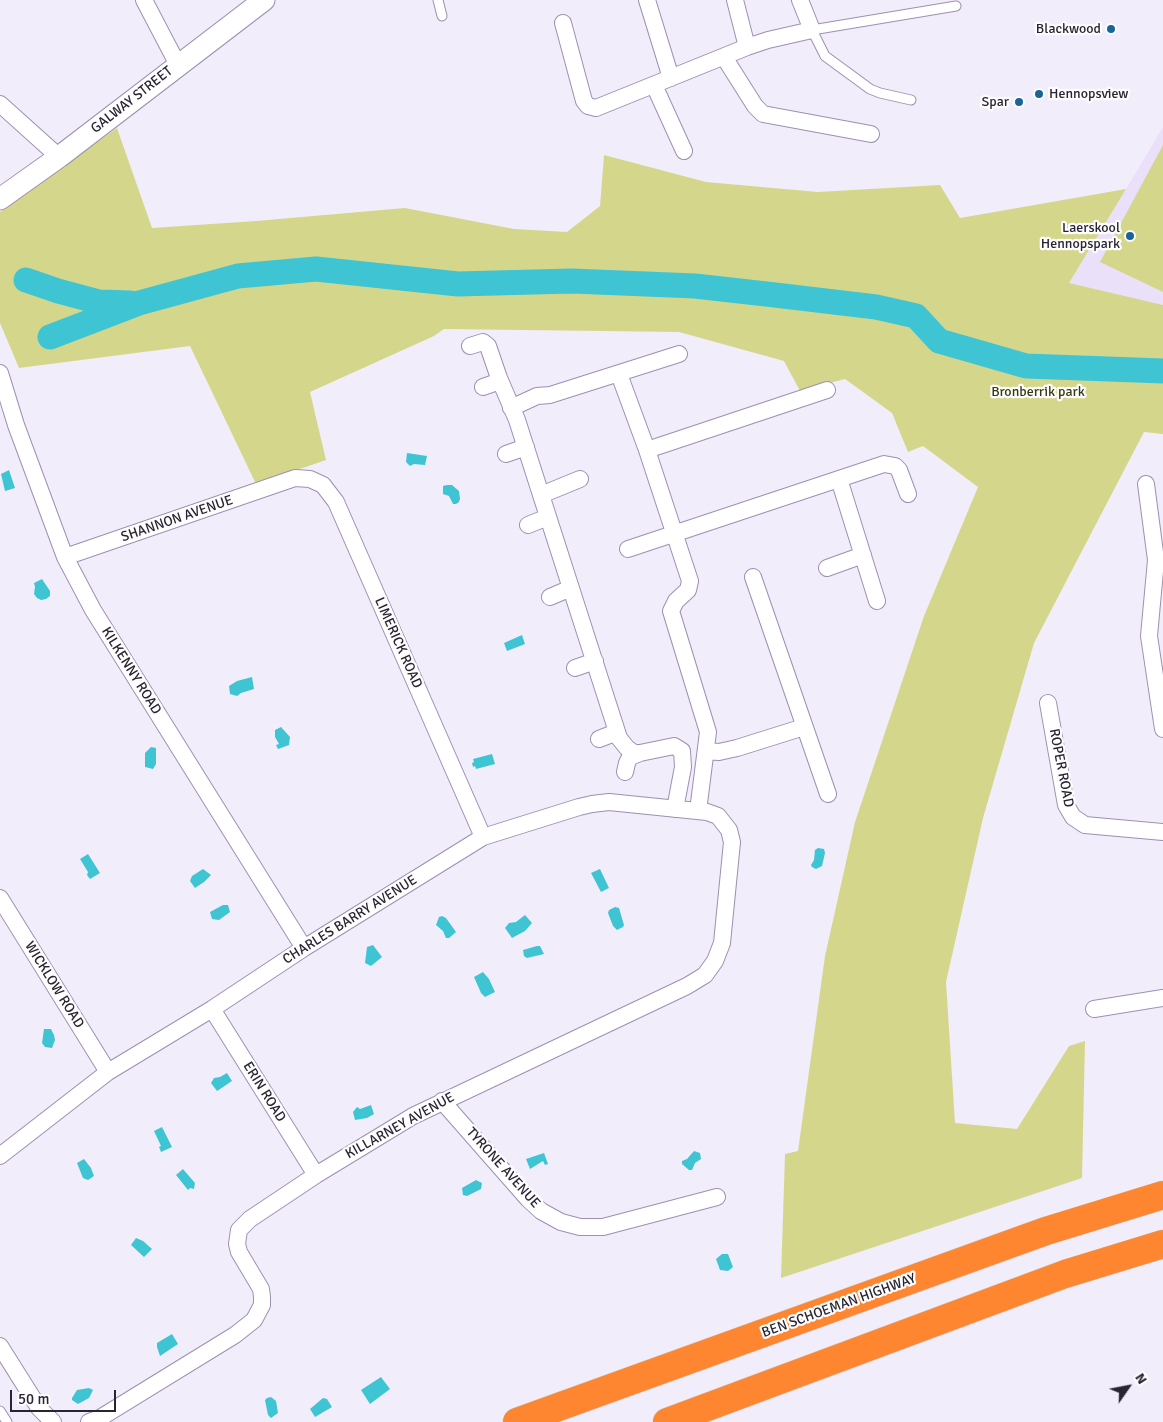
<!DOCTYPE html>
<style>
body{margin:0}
#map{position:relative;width:1163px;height:1422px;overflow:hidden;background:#f2edfb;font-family:Signika,sans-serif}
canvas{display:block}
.north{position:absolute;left:1103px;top:1362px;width:50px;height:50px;-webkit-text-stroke:4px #fdfdfd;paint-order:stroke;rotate:57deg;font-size:14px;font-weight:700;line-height:20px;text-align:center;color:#292431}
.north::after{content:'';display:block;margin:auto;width:18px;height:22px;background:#292431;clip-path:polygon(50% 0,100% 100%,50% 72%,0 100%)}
.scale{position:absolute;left:10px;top:1390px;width:106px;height:22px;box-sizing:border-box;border:2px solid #292431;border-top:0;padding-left:6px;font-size:15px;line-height:18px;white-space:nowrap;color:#292431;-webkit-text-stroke:4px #fdfdfd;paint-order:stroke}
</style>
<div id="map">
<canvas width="1163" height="1422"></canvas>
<div class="north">N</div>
<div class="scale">50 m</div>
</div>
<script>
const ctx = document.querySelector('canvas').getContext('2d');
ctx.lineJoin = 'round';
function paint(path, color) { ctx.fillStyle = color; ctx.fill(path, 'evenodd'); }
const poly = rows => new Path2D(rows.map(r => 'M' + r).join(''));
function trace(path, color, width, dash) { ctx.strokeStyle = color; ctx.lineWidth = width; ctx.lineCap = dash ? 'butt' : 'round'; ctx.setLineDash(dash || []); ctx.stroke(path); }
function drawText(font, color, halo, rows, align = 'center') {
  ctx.font = font + ' Signika,sans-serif'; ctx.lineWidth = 4.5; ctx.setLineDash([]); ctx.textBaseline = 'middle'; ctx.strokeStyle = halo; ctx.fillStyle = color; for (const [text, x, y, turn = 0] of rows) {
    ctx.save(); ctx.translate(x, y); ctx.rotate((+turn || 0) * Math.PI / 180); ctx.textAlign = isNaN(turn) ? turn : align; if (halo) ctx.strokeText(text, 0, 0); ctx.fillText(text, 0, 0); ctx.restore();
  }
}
paint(poly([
 [1163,127,1163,305,1068,284,1126,189]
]), '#ebe0fa');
paint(poly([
 [117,128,152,228,256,221,405,208,514,229,567,232,600,206,604,155,706,182,818,192,940,185,960,218,1126,189,1069,283,1163,305,1163,434,1144,432,1034,643,983,818,946,982,955,1123,1017,1129,1069,1046,1085,1041,1082,1178,781,1278,785,1154,798,1151,825,956,855,822,924,616,978,487,923,446,908,452,892,413,845,379,800,391,784,361,679,332,444,329,434,336,310,392,326,460,256,484,190,346,19,368,0,323,0,212],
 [1163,145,1163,292,1100,262]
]), '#d4d78b');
paint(poly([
 [407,453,427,456,425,465,414,464,410,466,406,462],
 [9,470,15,488,5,491,1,474],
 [447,485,452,485,459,491,460,499,459,502,456,504,453,504,449,496,443,494,443,486],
 [42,579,50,591,50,596,46,599,41,600,37,598,34,594,35,587,34,583],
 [522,635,525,644,507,651,504,643],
 [252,677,254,689,241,693,237,696,230,694,229,686,237,681],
 [281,727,290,737,289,745,278,749,276,745,279,744,275,737,275,730],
 [151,747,156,748,156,764,153,769,145,767,145,753],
 [492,754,495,764,476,769,475,766,473,767,472,763,474,762,473,759],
 [818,848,824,849,825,853,822,866,816,869,812,867,811,865,814,860,815,850],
 [88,854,100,873,90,879,87,875,88,872,80,859],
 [203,869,211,875,204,882,195,888,190,881,192,876],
 [600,869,609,888,601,892,591,873],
 [223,905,228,905,230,912,219,920,212,919,210,912],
 [615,907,619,908,624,925,623,927,617,930,613,926,608,913,609,910],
 [525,915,532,923,525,931,512,938,505,928,509,923,516,922],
 [442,916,446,918,456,932,449,938,446,938,443,931,436,925,439,917],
 [373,945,382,957,371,966,365,963,367,947],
 [537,946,540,946,544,954,527,958,524,956,523,950],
 [483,972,489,979,495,992,485,997,481,993,474,977],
 [44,1029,51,1029,54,1035,55,1040,52,1048,45,1047,42,1043],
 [227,1073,232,1081,217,1091,211,1083,214,1078,220,1077],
 [371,1105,374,1114,367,1118,355,1120,353,1112,357,1107,360,1109],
 [162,1127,172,1147,161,1152,159,1147,161,1146,154,1131],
 [694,1151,700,1153,701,1159,695,1163,692,1170,689,1170,682,1164,682,1161,687,1159],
 [544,1153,548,1164,545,1165,543,1161,530,1169,526,1159],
 [84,1159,91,1168,94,1176,88,1180,83,1178,77,1163],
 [183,1169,195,1183,194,1189,190,1188,188,1190,176,1175],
 [476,1180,482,1183,481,1189,467,1196,463,1195,462,1188],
 [136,1238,143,1241,152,1249,144,1257,131,1245],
 [722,1254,728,1254,733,1267,728,1271,720,1270,716,1259],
 [172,1334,178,1344,160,1356,157,1347,157,1343],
 [381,1377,390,1389,370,1404,361,1390],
 [89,1388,93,1390,89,1398,78,1404,72,1400,72,1398,77,1390],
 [271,1397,276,1401,278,1413,271,1418,268,1415,265,1400,267,1398],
 [323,1398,327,1399,332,1407,315,1417,310,1409]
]), '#3fc4d4');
trace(poly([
 [26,280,58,291,99,302,130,303],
 [50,337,139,303,238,276,316,269,458,284,572,281,695,286,775,295,876,307,916,316,939,341,1026,366,1163,371]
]), '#3fc4d4', 25);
const service = poly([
 [438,0,442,16],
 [911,100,880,93,870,89,825,56,812,30,956,6],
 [0,1411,7,1422]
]);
const minor = poly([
 [144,0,178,65],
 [647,0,671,78],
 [735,0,747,47],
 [563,23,584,101,588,106,596,108,747,47,768,40,812,30,800,0],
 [724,57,755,106,763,114,871,134],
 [654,85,684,151],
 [0,104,59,157],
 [470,346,483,342,488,346,499,378,517,420,619,738,627,748,634,753,640,753,674,746,682,751,683,767,675,809],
 [0,373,16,425,65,557,93,610,304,948],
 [619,374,647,450,690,581,688,590,676,601,671,611,708,732,698,811],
 [483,387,500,381],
 [511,408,537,396,550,395,679,354],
 [647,450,827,390],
 [506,454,526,447],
 [839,479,877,601],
 [1146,484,1156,560,1149,636,1163,729],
 [541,495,580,479],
 [528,525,548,517],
 [628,549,884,464,895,466,899,470,908,494],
 [65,557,295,478,310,479,323,485,336,502,483,837],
 [827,568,863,555],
 [753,577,828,794],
 [550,597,571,588],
 [575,668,595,661],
 [1048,703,1066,805,1073,817,1085,825,1163,832],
 [599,739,617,732],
 [706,751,719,752,737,748,804,727],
 [625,772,627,763,630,757,640,753],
 [0,898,108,1072],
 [212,1009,316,1175],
 [1094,1009,1163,998],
 [442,1101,528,1199,541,1211,561,1222,580,1227,603,1227,717,1197],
 [0,1156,108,1072,212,1009,304,948,483,837,579,807,592,804,609,802,707,812,718,816,729,830,732,842,722,943,715,961,705,975,687,986,413,1116,316,1175,250,1219,239,1230,237,1244,239,1252,261,1289,262,1297,262,1305,254,1320,235,1335,100,1418,89,1422],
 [0,1346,39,1408,53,1422]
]);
const tertiary = poly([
 [0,199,59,157,264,0]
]);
const motorway = poly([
 [517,1422,1046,1231,1163,1195],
 [667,1422,1065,1274,1163,1244]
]);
trace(service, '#9d90b0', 11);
trace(minor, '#9d90b0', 18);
trace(tertiary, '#9d90b0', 23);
trace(motorway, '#d0cfd2', 29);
trace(service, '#fff', 9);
trace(minor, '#fff', 16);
trace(tertiary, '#fff', 21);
trace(motorway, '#fe8630', 28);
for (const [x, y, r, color] of [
 [1111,29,5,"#1c6498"],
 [1039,94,5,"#1c6498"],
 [1019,102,5,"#1c6498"],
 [1130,236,5,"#1c6498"]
]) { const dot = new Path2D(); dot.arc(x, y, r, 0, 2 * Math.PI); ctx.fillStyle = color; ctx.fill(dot); trace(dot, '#fdfdfd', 2); }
drawText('14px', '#292431', '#fdfdfd', [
 ["Blackwood",1101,29],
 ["Hennopsview",1049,94,"left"],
 ["Spar",1009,102],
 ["Laerskool",1120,228],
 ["Hennopspark",1120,244]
], 'right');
drawText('14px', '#292431', '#fdfdfd', [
 ["GALWAY STREET",132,100,-38],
 ["SHANNON AVENUE",177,519,-19],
 ["LIMERICK ROAD",398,643,66],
 ["KILKENNY ROAD",131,671,58],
 ["ROPER ROAD",1061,768,79],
 ["CHARLES BARRY AVENUE",350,920,-32],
 ["WICKLOW ROAD",54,985,58],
 ["ERIN ROAD",264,1092,58],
 ["KILLARNEY AVENUE",400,1126,-29],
 ["TYRONE AVENUE",503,1168,48],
 ["BEN SCHOEMAN HIGHWAY",839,1306,-20]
]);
drawText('14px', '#383913', '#fdfdfd', [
 ["Bronberrik park",1038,392]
]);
</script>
